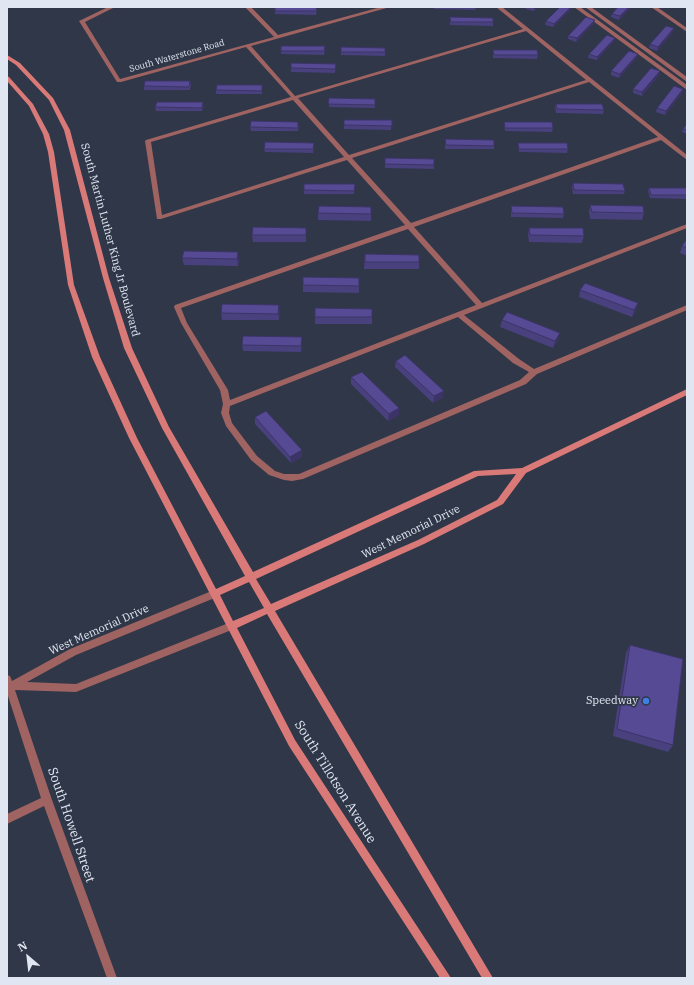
<!DOCTYPE html>
<style>
body{margin:0}
#map{position:relative;width:694px;height:985px;overflow:hidden;background:#2f3748;font-family:"IBM Plex Serif",serif}
canvas{display:block}
.frame{position:absolute;inset:0;border:8px solid #e1e7f2;pointer-events:none}
.north{position:absolute;left:8px;top:937px;width:40px;height:40px;-webkit-text-stroke:3px #2f3748;paint-order:stroke;rotate:332deg;font-size:11px;font-weight:700;line-height:16px;text-align:center;color:#e1e7f2}
.north::after{content:'';display:block;margin:auto;width:14px;height:18px;background:#e1e7f2;clip-path:polygon(50% 0,100% 100%,50% 72%,0 100%)}
</style>
<div id="map">
<canvas width="694" height="985"></canvas>
<div class="frame"></div>
<div class="north">N</div>
</div>
<script>
const ctx = document.querySelector('canvas').getContext('2d');
ctx.lineJoin = 'round';
const poly = rows => new Path2D(rows.map(r => 'M' + r).join(''));
function paint(path, color) { ctx.fillStyle = color; ctx.fill(path, 'evenodd'); }
function trace(path, color, width, dash) { ctx.strokeStyle = color; ctx.lineWidth = width; ctx.lineCap = dash ? 'butt' : 'round'; ctx.setLineDash(dash || []); ctx.stroke(path); }
function drawText(font, color, halo, rows, align = 'center') {
  ctx.font = font + ' "IBM Plex Serif",serif'; ctx.lineWidth = 3.5; ctx.setLineDash([]); ctx.textBaseline = 'middle'; ctx.strokeStyle = halo; ctx.fillStyle = color; for (const [text, x, y, turn = 0] of rows) {
    ctx.save(); ctx.translate(x, y); ctx.rotate((+turn || 0) * Math.PI / 180); ctx.textAlign = isNaN(turn) ? turn : align; if (halo) ctx.strokeText(text, 0, 0); ctx.fillText(text, 0, 0); ctx.restore();
  }
}
paint(poly([
 [108,7,115,7,85,22,120,79,274,37,245,7,251,7,278,35,381,7,390,7,251,46,295,96,523,29,496,7,502,7,687,155,687,160,661,140,414,227,482,303,687,224,687,228,464,315,519,359,534,369,687,305,687,310,537,374,526,384,303,479,292,481,284,480,269,475,251,460,226,426,221,413,223,404,220,390,181,323,174,307,175,305,405,225,347,160,161,219,157,219,145,141,146,140,291,97,246,47,121,82,117,82,79,21,108,7],
 [526,31,586,80,349,155,298,98,526,31],
 [589,82,658,137,411,223,352,158,589,82],
 [293,100,344,157,162,215,151,142,293,100],
 [408,229,476,305,230,400,228,390,187,323,181,308,408,229],
 [458,317,513,363,529,372,520,380,299,474,284,474,275,471,257,456,232,423,229,413,230,406,458,317],
 [574,7,580,7,687,85,687,90,574,7],
 [585,7,591,7,687,77,687,82,585,7],
 [651,7,657,7,687,28,687,32,651,7],
 [214,590,217,591,218,594,217,597,76,655,27,682,76,684,231,622,234,623,235,626,234,629,76,692,15,690,52,800,117,978,107,978,44,806,7,824,7,814,41,798,7,693,7,675,10,676,12,681,70,649,214,590]
]), '#9f6361');
paint(poly([
 [7,55,20,63,53,98,70,130,109,278,132,348,169,427,253,572,474,471,522,468,687,389,687,395,526,473,503,504,424,544,275,611,493,978,482,978,267,614,237,628,295,740,451,978,440,978,289,746,129,438,92,357,68,285,48,152,43,134,29,106,7,81,7,76,9,77,33,104,49,134,54,152,74,285,100,357,137,438,216,589,245,576,162,428,124,348,103,278,64,130,49,100,16,65,7,59,7,55],
 [516,474,497,500,418,540,271,604,256,579,478,476,516,474],
 [249,582,264,608,233,621,220,595,249,582]
]), '#d97978');
paint(poly([
 [434,7,476,7,475,10,434,9],
 [526,7,538,7,534,11,526,9],
 [618,7,631,7,619,20,611,17,612,14],
 [571,9,553,27,545,25,546,21],
 [317,10,316,15,275,14,275,11],
 [450,17,493,22,493,26,450,25],
 [594,23,576,42,568,39,568,36],
 [673,32,657,51,649,48,650,44],
 [615,38,614,41,597,60,588,58,589,54],
 [341,47,385,48,385,56,341,55],
 [325,50,324,55,281,54,281,51],
 [493,50,538,55,537,59,493,58],
 [637,57,619,78,611,75,611,71],
 [336,64,335,73,291,72,291,68],
 [659,75,642,96,633,93,633,89],
 [190,81,191,85,190,90,144,90,144,86],
 [262,85,262,94,216,94,216,90],
 [682,93,665,115,656,112,657,108],
 [329,98,375,99,375,108,329,107],
 [556,104,604,110,603,114,556,113,555,107],
 [204,106,202,111,156,111,155,107],
 [344,120,392,120,391,130,344,129],
 [504,122,553,128,552,132,505,131,504,125],
 [687,124,687,134,682,132,683,129],
 [299,126,298,131,251,131,250,127],
 [445,139,494,146,494,149,445,149],
 [518,143,568,149,567,153,519,152,518,146],
 [314,147,313,153,265,152,264,149],
 [385,158,434,165,434,169,385,168],
 [573,183,625,191,624,194,573,194,572,187],
 [355,184,354,194,304,194,304,190],
 [649,188,687,188,687,199,650,198,648,191],
 [590,205,644,213,642,220,590,219,589,212],
 [511,206,564,214,563,218,511,217],
 [371,207,371,221,318,220,318,213],
 [306,228,306,242,253,242,252,235],
 [529,228,584,236,582,243,529,242,528,234],
 [687,240,687,256,680,253,682,246],
 [365,254,419,262,419,269,364,269],
 [182,258,239,259,238,266,184,265],
 [359,278,359,293,303,292,303,285],
 [580,290,638,303,636,310,632,317,579,297],
 [372,309,372,324,315,324,315,317],
 [280,312,279,320,222,320,221,313],
 [502,320,558,340,553,348,500,327],
 [302,337,302,343,301,352,243,351,242,345],
 [396,361,443,397,433,403,395,367],
 [351,377,399,415,388,421,351,384],
 [255,417,302,457,291,463,255,424],
 [630,645,673,745,668,752,613,736,626,653]
]), '#49407e');
paint(poly([
 [535,7,538,7,534,11,534,8],
 [571,7,572,7,571,9,553,27,554,24],
 [629,7,631,7,619,20,620,16],
 [595,20,594,23,576,42,577,38],
 [674,28,673,32,657,51,658,47],
 [615,38,614,41,597,60,597,57],
 [638,54,637,57,619,78,620,74],
 [660,71,659,75,642,96,642,92],
 [683,89,682,93,665,115,666,111],
 [203,102,204,106,202,111,202,108],
 [238,252,239,259,238,266,237,259],
 [638,303,636,310,632,317,634,310],
 [279,305,280,312,279,320,278,314],
 [560,333,558,340,553,348,555,341],
 [302,337,302,343,301,352,301,346],
 [444,391,443,397,433,403,434,396],
 [399,408,399,415,388,421,389,414],
 [302,450,302,457,291,463,290,457]
]), '#3c3467');
const building = poly([
 [275,7,317,7,316,11,275,11,275,7],
 [560,7,571,7,554,24,546,21,560,7],
 [618,7,629,7,620,16,612,14,618,7],
 [450,17,493,18,493,22,451,22,450,17],
 [586,17,595,20,577,38,568,36,586,17],
 [666,26,674,28,658,47,650,44,666,26],
 [607,35,615,38,597,57,589,54,607,35],
 [281,46,325,46,324,51,281,51,281,46],
 [341,47,385,48,385,52,341,52,341,47],
 [493,50,537,50,538,55,494,55,493,50],
 [629,51,638,54,620,74,611,71,629,51],
 [291,63,336,64,335,69,291,68,291,63],
 [651,68,660,71,642,92,633,89,651,68],
 [145,81,190,81,189,87,144,86,145,81],
 [217,85,262,85,262,91,216,90,217,85],
 [674,86,683,89,666,111,657,108,674,86],
 [329,98,375,99,375,105,328,104,329,98],
 [157,102,203,102,202,108,155,107,157,102],
 [556,104,602,104,604,110,557,109,556,104],
 [344,120,392,120,392,126,344,125,344,120],
 [251,121,298,122,298,128,250,127,251,121],
 [504,122,552,122,553,128,505,128,504,122],
 [687,124,687,130,683,129,687,124],
 [445,139,494,140,494,146,446,145,445,139],
 [265,142,314,143,313,149,264,149,265,142],
 [518,143,567,143,568,149,519,149,518,143],
 [385,158,434,159,434,165,385,164,385,158],
 [573,183,623,184,625,191,574,190,573,183],
 [304,184,355,184,354,191,304,190,304,184],
 [649,188,687,188,687,195,651,195,649,188],
 [590,205,643,206,644,213,592,212,590,205],
 [319,206,371,207,371,214,318,213,319,206],
 [511,206,563,207,564,214,512,213,511,206],
 [253,227,306,228,306,235,252,235,253,227],
 [529,228,583,228,584,236,530,235,529,228],
 [686,240,687,240,687,248,682,246,686,240],
 [184,251,238,252,237,259,182,258,184,251],
 [365,254,419,255,419,262,365,262,365,254],
 [303,277,359,278,359,286,303,285,303,277],
 [585,283,638,303,634,310,580,290,585,283],
 [222,304,279,305,278,314,221,313,222,304],
 [315,308,372,309,372,317,315,317,315,308],
 [507,312,560,333,555,341,502,320,507,312],
 [243,336,302,337,301,346,242,345,243,336],
 [405,355,444,391,434,396,396,361,405,355],
 [362,372,399,408,389,414,351,377,362,372],
 [266,411,302,450,290,457,255,417,266,411],
 [630,645,683,659,673,745,617,729,630,645]
]);
paint(building, '#554a93');
trace(building, '#3c3467', 1);
for (const [x, y, r, color] of [
 [646,701,4,"#3f7fe0"]
]) { const dot = new Path2D(); dot.arc(x, y, r, 0, 2 * Math.PI); ctx.fillStyle = color; ctx.fill(dot); trace(dot, '#2f3748', 1.5); }
drawText('9px', '#e1e7f2', '#2f3748', [
 ["South Waterstone Road",177,56,-16]
]);
drawText('11px', '#e1e7f2', '#2f3748', [
 ["South Martin Luther King Jr Boulevard",110,240,75],
 ["West Memorial Drive",411,532,-26],
 ["West Memorial Drive",99,630,-24]
]);
drawText('11px', '#e1e7f2', '#2f3748', [
 ["Speedway",638,701]
], 'right');
drawText('13px', '#e1e7f2', '#2f3748', [
 ["South Tillotson Avenue",335,782,58],
 ["South Howell Street",71,825,71]
]);
</script>
